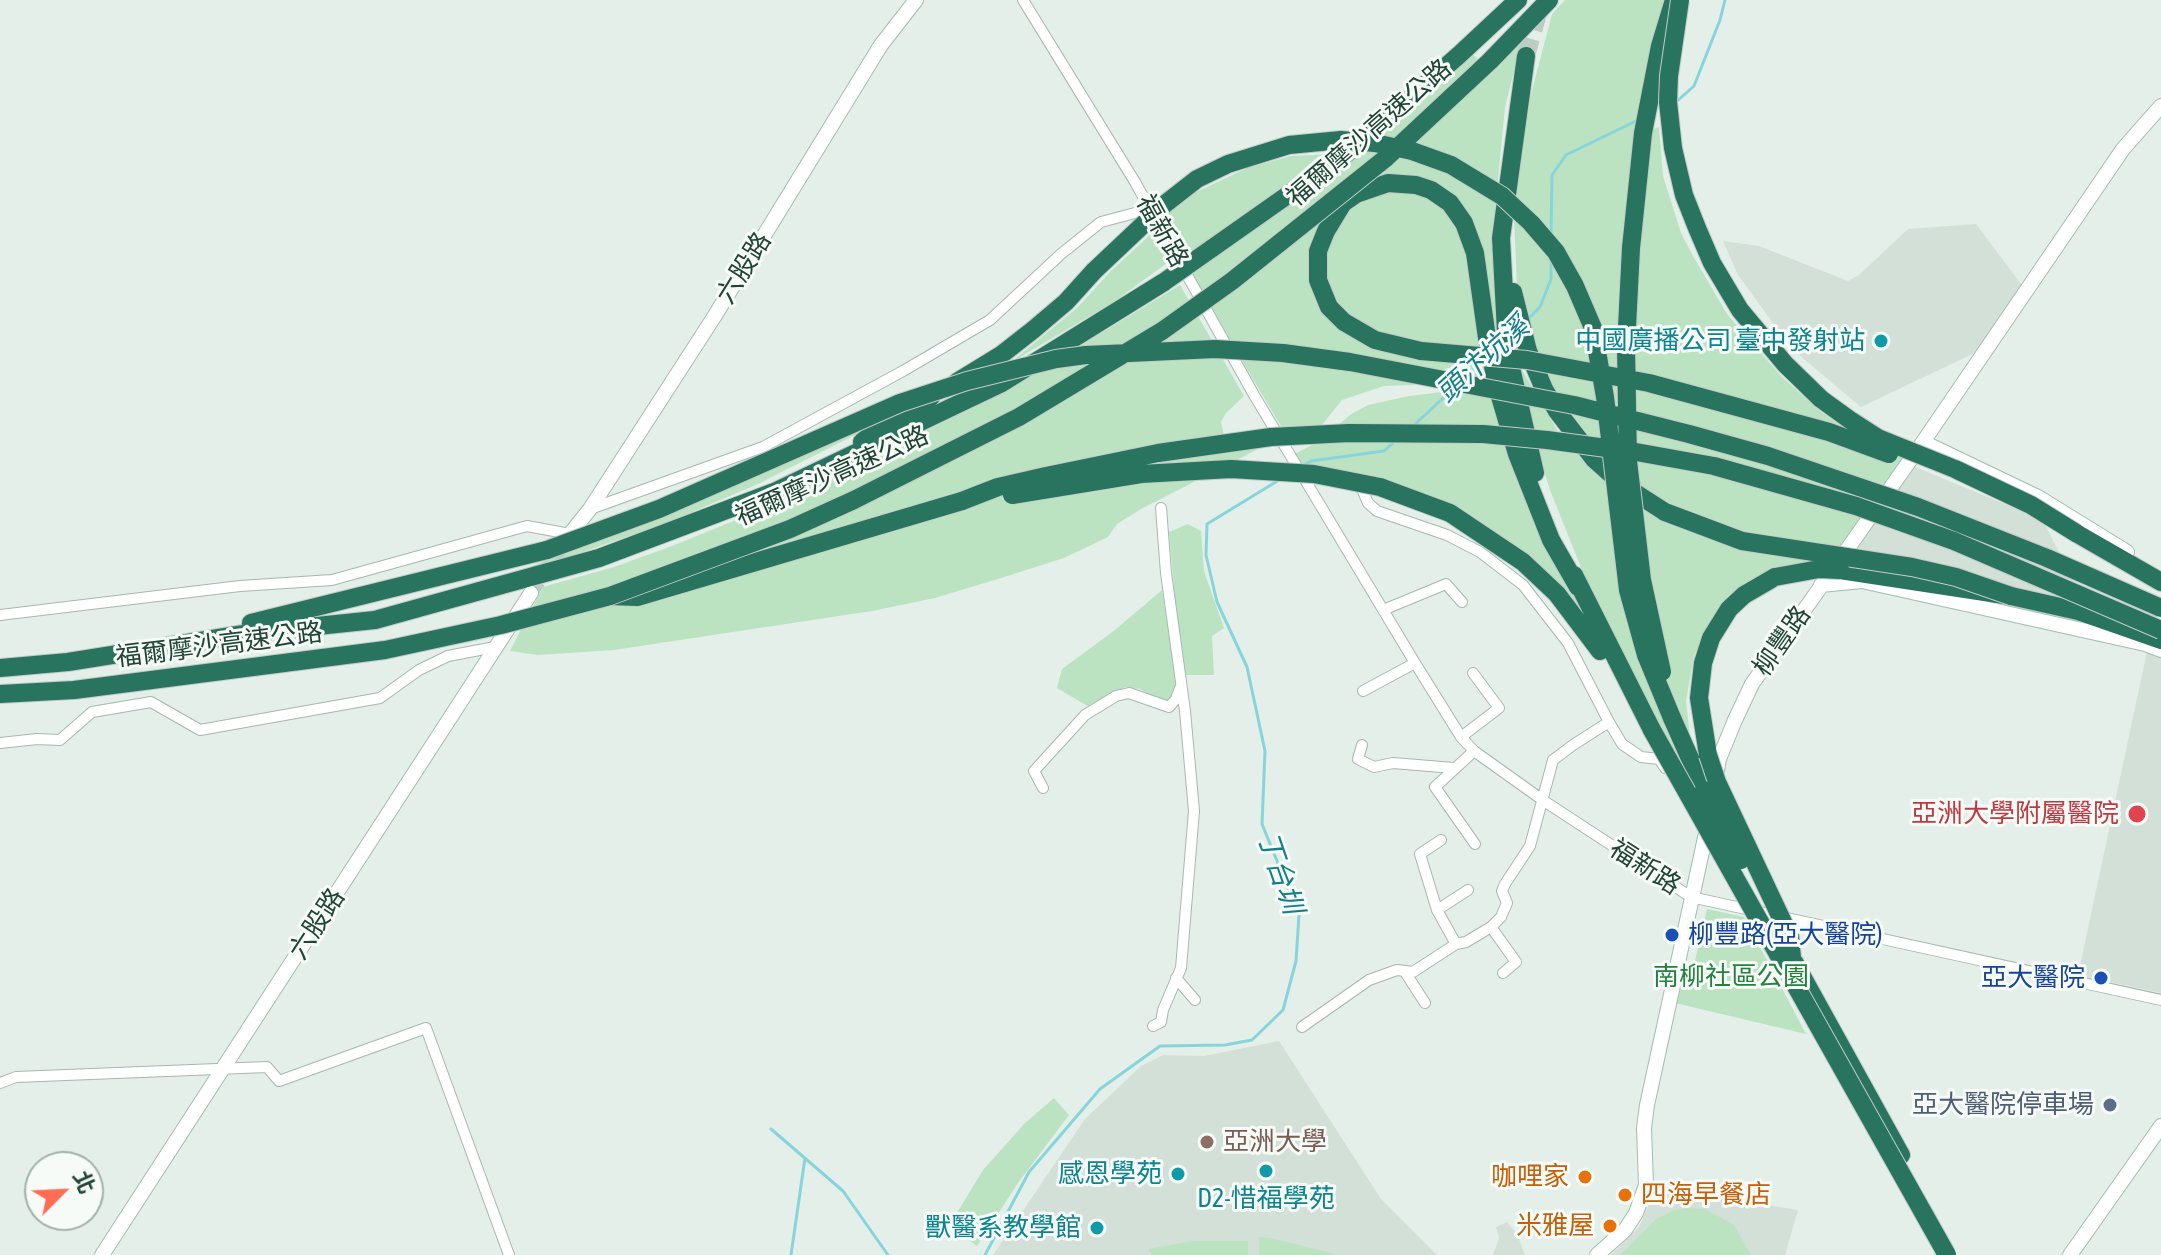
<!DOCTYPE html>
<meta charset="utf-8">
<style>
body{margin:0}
#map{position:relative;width:2161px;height:1255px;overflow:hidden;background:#e4efe9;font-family:"Asap Condensed","Noto Sans TC",sans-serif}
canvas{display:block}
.north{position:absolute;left:24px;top:1151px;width:80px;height:80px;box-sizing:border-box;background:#f6fbf8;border:2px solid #a1b2ab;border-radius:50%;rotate:66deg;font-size:22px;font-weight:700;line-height:32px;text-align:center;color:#214437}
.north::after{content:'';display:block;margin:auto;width:28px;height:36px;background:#ff6d53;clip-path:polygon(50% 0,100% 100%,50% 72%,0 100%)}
</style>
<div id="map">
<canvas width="2161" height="1255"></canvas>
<div class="north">北</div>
</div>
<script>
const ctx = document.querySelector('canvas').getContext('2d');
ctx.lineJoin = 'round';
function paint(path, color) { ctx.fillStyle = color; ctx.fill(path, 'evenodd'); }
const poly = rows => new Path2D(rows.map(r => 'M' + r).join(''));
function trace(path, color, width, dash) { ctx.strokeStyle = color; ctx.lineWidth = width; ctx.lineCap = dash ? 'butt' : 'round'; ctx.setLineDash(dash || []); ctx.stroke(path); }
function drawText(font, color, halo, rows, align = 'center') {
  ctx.font = font + ' "Asap Condensed","Noto Sans TC",sans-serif'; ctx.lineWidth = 6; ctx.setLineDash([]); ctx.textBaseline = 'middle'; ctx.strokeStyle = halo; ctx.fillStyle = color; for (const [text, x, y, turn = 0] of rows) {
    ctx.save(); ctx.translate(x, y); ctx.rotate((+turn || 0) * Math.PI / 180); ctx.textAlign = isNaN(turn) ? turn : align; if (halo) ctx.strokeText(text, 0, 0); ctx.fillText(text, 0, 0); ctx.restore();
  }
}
paint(poly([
 [1976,224,2024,288,1983,349,1861,407,1792,349,1738,275,1723,241,1759,246,1848,281,1859,275,1908,229],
 [1913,466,2043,520,2099,633,1834,579],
 [2148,647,2161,652,2161,993,2078,975],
 [1279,1041,1381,1199,1437,1255,993,1255,1085,1119,1141,1066,1163,1055,1204,1056],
 [1671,1189,1798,1210,1785,1255,1611,1255,1639,1227,1653,1195],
 [1507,1222,1517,1234,1525,1255,1493,1255,1499,1238,1496,1227]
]), '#d2e0d8');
paint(poly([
 [1565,0,1665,0,1651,48,1633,137,1659,127,1663,176,1681,233,1692,254,1727,314,1782,377,1820,411,1847,429,1908,455,1838,549,1830,564,1769,572,1750,580,1734,591,1711,620,1694,656,1686,701,1699,819,1672,747,1586,580,1550,490,1531,429,1522,384,1521,368,1560,435,1600,472,1692,515,1639,486,1602,458,1567,412,1541,367,1517,286,1513,196,1524,121,1552,14],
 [1522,39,1505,107,1494,221,1506,378,1494,408,1511,461,1593,629,1497,537,1307,470,1295,454,1321,440,1350,415,1368,405,1409,396,1442,392,1465,364,1441,370,1413,385,1384,386,1342,400,1317,431,1293,446,1194,281,1162,219,1188,196,1247,168,1291,156,1334,154,1211,259,1271,219,1383,134,1473,54,1491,74],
 [1152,233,1170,261,1112,303,1010,363,1077,308,1111,271],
 [1180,285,1244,396,1226,413,1221,422,1227,450,1268,444,1141,509,1117,524,1108,537,1064,558,1001,578,935,598,872,611,614,650,538,655,510,651,543,587,614,567,672,546,763,509,821,482,1001,394],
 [896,411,863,431,758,484,664,524,568,557,524,569,642,523],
 [1188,524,1201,531,1204,571,1224,628,1212,636,1214,675,1182,675,1169,532],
 [1162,590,1177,684,1174,698,1164,703,1140,689,1125,687,1091,708,1057,688,1062,669,1115,630],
 [1707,909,1744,917,1806,1034,1675,1003,1682,963,1694,965],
 [1054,1098,1069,1115,1018,1183,977,1246,949,1226,983,1170,1025,1123],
 [1691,1208,1705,1209,1734,1225,1751,1255,1620,1255,1655,1220,1673,1210],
 [1259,1237,1270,1238,1338,1255,1259,1255],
 [1193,1241,1248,1241,1248,1255,1151,1255,1149,1249]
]), '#bbe3c2');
trace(poly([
 [1676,102,1694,86,1720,20,1725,0],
 [1551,237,1552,175,1566,155,1636,121],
 [1526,321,1540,307,1551,279,1551,260],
 [1465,378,1480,364],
 [1412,427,1453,389],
 [1303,466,1311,461,1384,451,1394,442],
 [771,1129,843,1191,888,1255],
 [791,1255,805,1158],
 [985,1255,1029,1172,1100,1089,1160,1046,1225,1045,1252,1040,1283,1010,1296,961,1299,915,1262,824,1265,751,1247,667,1217,602,1206,555,1207,524,1279,480]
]), '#87d5da', 3);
trace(poly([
 [531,593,566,540]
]), '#bdcdc5', 14, [14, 7]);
trace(poly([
 [1526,56,1539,10]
]), '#bdcdc5', 18, [18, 9]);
const street = poly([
 [1023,0,1135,182,1254,395,1415,663,1461,737,1474,751,1544,801,1691,897,2161,1000],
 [1357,486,1362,489,1368,503,1377,511,1447,535,1480,552,1523,585,1568,643,1609,722],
 [590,509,763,447,903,371,990,320,1061,254,1101,222,1150,209],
 [1383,610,1446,584,1462,602],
 [0,615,240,586,332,580,527,526,570,534],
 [1363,691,1415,663],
 [1461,737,1499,708,1473,673],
 [0,743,37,739,60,740,92,712,151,702,200,730,380,698,419,670,448,656,495,647],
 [1362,745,1358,759,1374,767,1393,763,1454,768],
 [1474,751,1435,787,1475,844],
 [1043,788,1034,771,1085,715,1116,696,1129,693,1169,707,1176,699,1180,688],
 [1441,840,1420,854,1437,910,1456,944],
 [1437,910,1468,890],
 [1491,927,1516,962,1503,973],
 [1405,972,1425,1003],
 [1176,978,1195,1000],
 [1153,1026,1161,1022,1163,1010,1181,968,1194,811,1185,711,1166,573,1161,508],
 [1302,1027,1369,980,1397,970,1413,972,1456,944,1466,942,1491,927,1501,917,1507,903,1502,891,1505,884,1530,846,1553,760,1573,745,1609,722,1622,744,1641,757,1659,759,1665,768],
 [0,1083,16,1077,267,1067,279,1081,426,1028,509,1255]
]);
const secondary = poly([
 [1923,442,2038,497,2127,552],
 [570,534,590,509,714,317,881,45,916,0],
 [1821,585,1862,581,2145,644,2161,650],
 [1716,776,1719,759,1735,720,1752,684,1923,442,2123,149,2161,106],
 [102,1255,531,593],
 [1597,1255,1625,1230,1636,1213,1646,1185,1644,1128,1647,1105,1708,824],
 [2070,1255,2161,1126]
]);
const highway = poly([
 [1526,56,1501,238,1507,350,1535,473],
 [1490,61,1549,0],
 [1631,248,1643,133,1660,46,1674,0],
 [1211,249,1346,154,1459,55,1518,0],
 [1513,292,1528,351,1544,389,1557,411,1594,459,1623,485,1665,512],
 [1421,351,1375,340,1344,322,1329,307,1318,280,1318,251,1326,231,1343,203,1356,194,1388,183,1416,185,1431,190,1450,203,1464,223,1475,253,1487,338,1498,390,1517,454,1551,540,1578,587],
 [957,382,1001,355,1033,330,1066,302,1094,271],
 [862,442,878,429,931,397],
 [1380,487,1450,513,1523,562,1557,594,1600,651],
 [2076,533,2161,582],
 [1840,570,2011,596,2078,611,2161,640],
 [1574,575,1652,730],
 [610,596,637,597,962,501],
 [251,623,547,550],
 [0,668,68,662,250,633,375,620,599,558,774,492,1000,384,1164,282],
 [0,694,74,690,385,650],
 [1672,718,1704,790],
 [1708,755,1699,698,1703,663,1711,638,1729,609,1744,595,1775,577],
 [1792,958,1901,1155]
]);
trace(street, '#a6b8b0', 12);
trace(secondary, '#a1bdb1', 16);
trace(highway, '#c1cbc7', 20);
trace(street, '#fff', 10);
trace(secondary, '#fff', 14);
trace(highway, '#29745e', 18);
const highwayBridge = poly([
 [1680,0,1669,76,1668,102,1673,148,1684,195,1697,228,1712,263,1740,310,1785,364,1821,399,1850,420,1878,438,1955,469,2031,505,2076,533],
 [1631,248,1626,347,1628,461,1642,580,1662,672],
 [1094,271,1165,204,1197,179,1228,164,1289,145,1341,140,1375,143,1412,151,1451,165,1502,196,1531,223,1556,252,1575,286,1593,328,1605,397,1628,590,1646,655,1672,718],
 [1164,282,1211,249],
 [1421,351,1527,360,1649,383,1829,432,1889,454],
 [1012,495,1141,474,1231,469,1314,474,1380,487],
 [962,501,998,487,1046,476,1158,453,1271,437,1349,433,1483,434,1547,440,1636,452,1714,466,1856,506,1954,541,2161,630],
 [1665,512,1742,541,1912,567,1956,577,2011,596],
 [547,550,659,509,900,403,967,381,1056,359,1086,355,1215,349,1283,353,1350,362,1574,405,1689,434,1768,456,1918,507,2047,558,2161,608],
 [1775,577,1819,569,1840,570],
 [385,650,501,625,610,596,790,529,854,500,1019,417,1162,331,1232,281,1386,158,1490,61],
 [1652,730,1947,1255],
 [1708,755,1717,782,1790,937,1792,958],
 [1704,790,1741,860]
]);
trace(highwayBridge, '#c1cbc7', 20, []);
trace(highwayBridge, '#29745e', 18);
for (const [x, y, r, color] of [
 [1881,341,8,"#0f9aa8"],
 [2137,814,10,"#e0444e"],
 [1672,935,8,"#1a4fb4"],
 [2101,978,8,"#1a4fb4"],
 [2110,1105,8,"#5c6f8a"],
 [1207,1142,8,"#8d6e63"],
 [1266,1171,8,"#0f9aa8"],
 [1178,1174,8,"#0f9aa8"],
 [1585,1177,8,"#e8710a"],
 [1625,1195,8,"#e8710a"],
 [1610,1226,8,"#e8710a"],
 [1097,1228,8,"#0f9aa8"]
]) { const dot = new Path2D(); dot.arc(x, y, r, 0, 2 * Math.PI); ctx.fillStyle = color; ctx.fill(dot); trace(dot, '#f6fbf8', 3); }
drawText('26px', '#214437', '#f6fbf8', [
 ["福爾摩沙高速公路",1369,133,-41],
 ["福新路",1162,231,61],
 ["六股路",744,268,-58],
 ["福爾摩沙高速公路",832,476,-24],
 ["柳豐路",1782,641,-55],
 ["福爾摩沙高速公路",219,645,-7],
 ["福新路",1645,867,33],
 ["六股路",317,924,-57]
]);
drawText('26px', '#0d838f', '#f6fbf8', [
 ["中國廣播公司 臺中發射站",1865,341],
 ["感恩學苑",1162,1174],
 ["D2-惜福學苑",1266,1199,"center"],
 ["獸醫系教學館",1081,1228]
], 'right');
drawText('26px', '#be3a42', '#f6fbf8', [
 ["亞洲大學附屬醫院",2119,814]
], 'right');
drawText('26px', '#164399', '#f6fbf8', [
 ["柳豐路(亞大醫院)",1688,935],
 ["亞大醫院",2085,978,"right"]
], 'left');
drawText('26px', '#268040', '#f6fbf8', [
 ["南柳社區公園",1731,977]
]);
drawText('26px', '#4e5e75', '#f6fbf8', [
 ["亞大醫院停車場",2094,1105]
], 'right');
drawText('26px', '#785e54', '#f6fbf8', [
 ["亞洲大學",1223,1142]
], 'left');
drawText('26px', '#c56008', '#f6fbf8', [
 ["咖哩家",1569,1177],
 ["四海早餐店",1641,1195,"left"],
 ["米雅屋",1594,1226]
], 'right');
drawText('italic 28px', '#137f88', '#f6fbf8', [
 ["頭汴坑溪",1483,360,-42],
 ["丁台圳",1280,873,71]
]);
</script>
